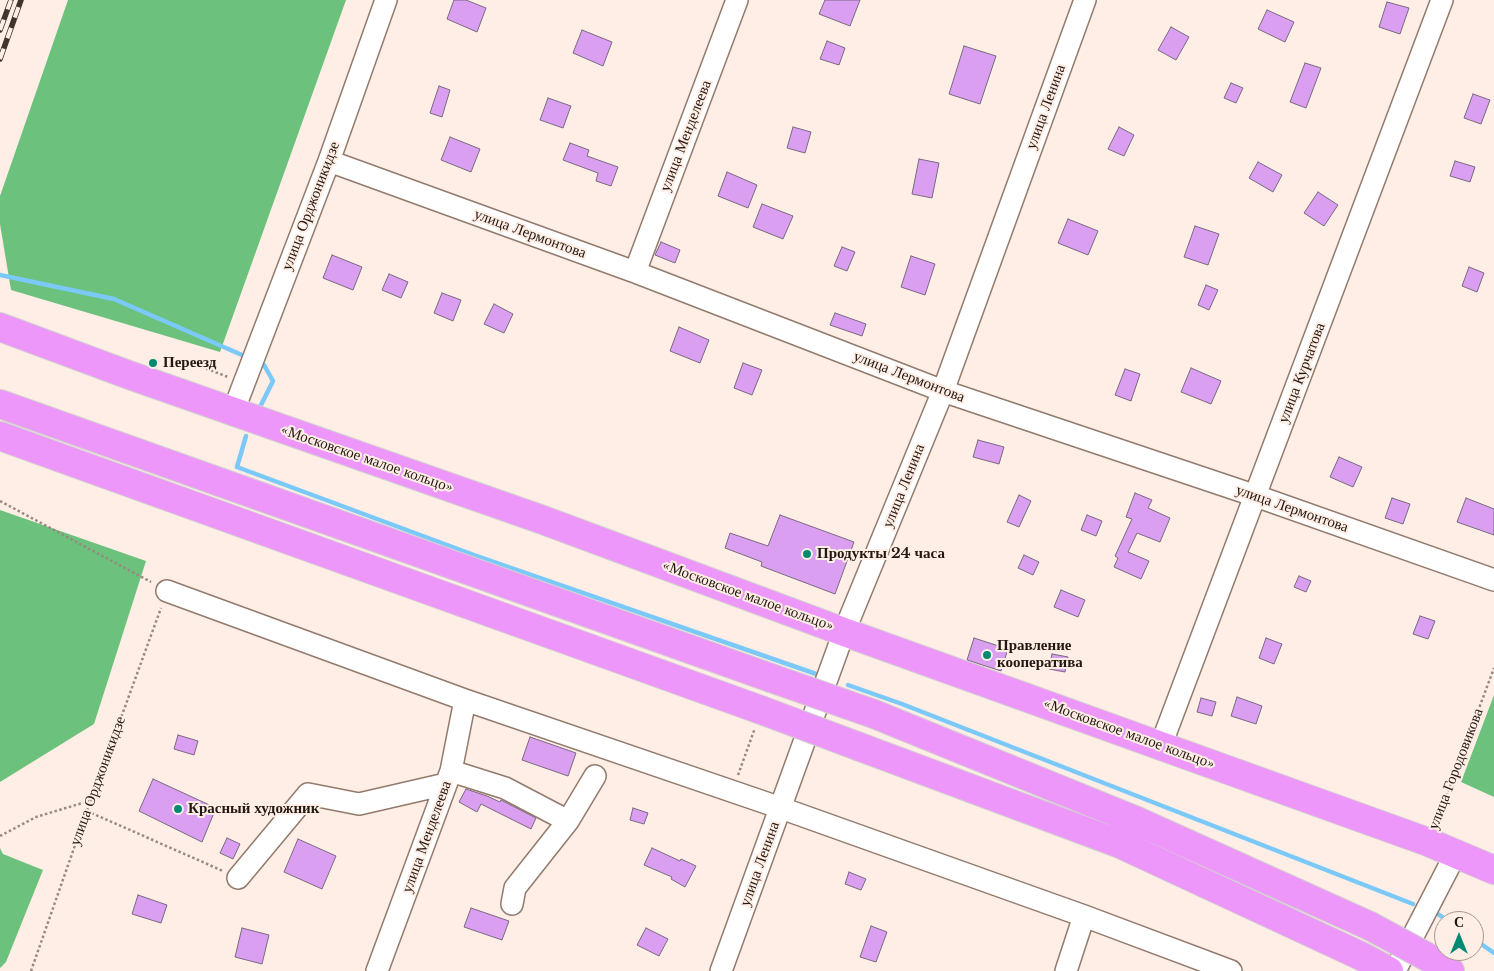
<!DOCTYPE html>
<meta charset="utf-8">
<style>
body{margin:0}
#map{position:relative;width:1494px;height:971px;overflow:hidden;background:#ffeee5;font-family:"Libre Baskerville",serif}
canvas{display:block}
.north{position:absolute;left:1434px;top:911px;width:50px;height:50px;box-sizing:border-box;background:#ffeee5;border:1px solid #a69891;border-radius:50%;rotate:0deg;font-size:14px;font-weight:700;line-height:20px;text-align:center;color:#211812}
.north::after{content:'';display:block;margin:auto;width:18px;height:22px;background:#008a71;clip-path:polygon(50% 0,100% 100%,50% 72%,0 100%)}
</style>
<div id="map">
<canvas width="1494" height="971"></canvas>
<div class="north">С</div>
</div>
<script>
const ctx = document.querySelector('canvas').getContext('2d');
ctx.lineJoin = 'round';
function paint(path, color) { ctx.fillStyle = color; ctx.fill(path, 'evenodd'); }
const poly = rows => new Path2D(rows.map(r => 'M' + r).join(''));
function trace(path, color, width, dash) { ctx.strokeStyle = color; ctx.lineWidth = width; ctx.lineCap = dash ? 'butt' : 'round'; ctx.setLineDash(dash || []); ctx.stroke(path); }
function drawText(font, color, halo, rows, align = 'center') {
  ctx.font = font + ' "Libre Baskerville",serif'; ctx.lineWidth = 4; ctx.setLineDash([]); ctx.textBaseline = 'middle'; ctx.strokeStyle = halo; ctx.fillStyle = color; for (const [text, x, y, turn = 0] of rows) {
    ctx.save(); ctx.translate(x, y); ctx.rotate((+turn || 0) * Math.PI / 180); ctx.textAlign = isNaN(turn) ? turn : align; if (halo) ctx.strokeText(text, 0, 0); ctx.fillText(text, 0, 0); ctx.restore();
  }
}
paint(poly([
 [68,0,346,0,220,352,11,290,0,224,0,196],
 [0,510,146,561,94,724,0,782],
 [1494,695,1494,797,1461,782],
 [0,848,3,854,43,870,6,962,0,968]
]), '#6cc27d');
trace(poly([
 [0,275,114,299,242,355],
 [260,407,273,381,264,365],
 [246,436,237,467,474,555,822,676],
 [848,685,902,704,1413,904],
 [1435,912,1448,921],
 [1474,939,1494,953]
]), '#7bc9f9', 4.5);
const building = poly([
 [454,0,466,0,486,8,477,32,447,19,454,0],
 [825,0,860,0,850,26,819,14,825,0],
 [1387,2,1409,8,1400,34,1379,27,1387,2],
 [1267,10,1294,22,1285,42,1258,29,1267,10],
 [1171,27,1189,37,1176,60,1158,50,1171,27],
 [582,30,612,42,603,66,573,53,582,30],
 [827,41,845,48,839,65,820,59,827,41],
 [964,46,996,56,980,104,949,94,964,46],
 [1305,63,1321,68,1306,108,1290,102,1305,63],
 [1231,83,1243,88,1236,103,1224,98,1231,83],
 [439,86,450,90,442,117,430,113,439,86],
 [1473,94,1490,100,1481,124,1464,118,1473,94],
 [548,98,571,106,563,128,540,120,548,98],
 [793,127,811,132,805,153,787,148,793,127],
 [1119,127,1134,135,1124,156,1108,149,1119,127],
 [450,137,480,149,471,172,441,160,450,137],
 [570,143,589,150,587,156,618,167,611,186,596,181,598,173,563,160,570,143],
 [919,159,939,163,932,198,912,194,919,159],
 [1455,161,1475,167,1470,182,1450,176,1455,161],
 [1258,162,1282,175,1273,192,1249,178,1258,162],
 [727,172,757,185,748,208,718,196,727,172],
 [1318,192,1338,205,1324,226,1304,213,1318,192],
 [762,204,793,216,783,239,753,227,762,204],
 [1068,219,1098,231,1088,255,1058,243,1068,219],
 [1195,226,1219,234,1208,265,1184,257,1195,226],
 [661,242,680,250,675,263,655,255,661,242],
 [842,247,855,252,847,271,834,266,842,247],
 [332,255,362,267,353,290,323,278,332,255],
 [911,256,935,264,925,295,901,287,911,256],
 [1469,267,1484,273,1477,292,1462,286,1469,267],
 [389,274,408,282,401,298,382,290,389,274],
 [1206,285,1218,290,1209,310,1198,305,1206,285],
 [442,293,461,300,453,321,434,313,442,293],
 [494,304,513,314,504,333,484,324,494,304],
 [835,313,866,324,862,336,830,325,835,313],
 [679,327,709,340,700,363,670,351,679,327],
 [743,363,762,370,752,395,734,388,743,363],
 [1191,368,1221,381,1211,404,1181,392,1191,368],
 [1125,369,1140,374,1131,401,1115,395,1125,369],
 [978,440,1004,447,999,464,973,457,978,440],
 [1339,457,1362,467,1353,487,1330,477,1339,457],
 [1135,493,1152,500,1148,508,1170,518,1160,542,1137,533,1128,552,1149,561,1141,579,1114,567,1118,558,1115,556,1132,519,1126,517,1135,493],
 [1019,495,1031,501,1019,527,1007,522,1019,495],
 [1392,498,1410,504,1403,524,1385,518,1392,498],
 [1466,498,1494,509,1494,535,1457,522,1466,498],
 [780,515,854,542,835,594,761,566,762,562,725,548,730,533,768,546,780,515],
 [1087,515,1102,521,1096,536,1081,530,1087,515],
 [1024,555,1039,562,1033,575,1018,568,1024,555],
 [1299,576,1311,581,1306,592,1294,587,1299,576],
 [1061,590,1085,600,1078,617,1054,607,1061,590],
 [1420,616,1435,621,1428,639,1413,634,1420,616],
 [974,638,1008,649,1001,671,967,660,974,638],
 [1266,638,1282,644,1274,664,1259,658,1266,638],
 [1052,654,1068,657,1065,672,1049,669,1052,654],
 [1237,697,1262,706,1256,724,1231,716,1237,697],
 [1201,698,1216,702,1212,716,1197,712,1201,698],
 [178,735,198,741,194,755,174,749,178,735],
 [530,737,576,753,568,776,522,760,530,737],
 [153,779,216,808,202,842,139,811,153,779],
 [466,789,487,796,500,802,501,800,536,818,531,829,481,804,477,812,459,802,466,789],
 [633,808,648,813,644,824,630,820,633,808],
 [227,838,240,844,233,859,220,853,227,838],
 [298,839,336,856,322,889,284,872,298,839],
 [652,848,680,861,681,859,696,866,685,887,671,879,672,877,644,865,652,848],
 [849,872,866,879,861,890,845,884,849,872],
 [138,895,167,905,161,923,132,914,138,895],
 [471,908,509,921,502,940,464,927,471,908],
 [871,926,887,932,876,962,860,957,871,926],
 [242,928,269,935,262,964,235,957,242,928],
 [646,928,668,939,659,956,637,945,646,928]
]);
paint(building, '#da9ff1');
trace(building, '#796a7f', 1);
const minor = poly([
 [329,161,635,272,943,391,1256,496,1494,580],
 [635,272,737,0],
 [233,412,329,161,386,0],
 [167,591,465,700,781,808,1084,916,1231,971],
 [1161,745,1442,0],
 [451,771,505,788,568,821,515,888,512,904],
 [568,821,595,776],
 [238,878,308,794,359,804,446,784],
 [377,971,451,771,465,700],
 [721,971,844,632,943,391,1085,0],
 [1066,971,1084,916],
 [1395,971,1456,853]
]);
const highway = poly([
 [0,327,129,375,543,520,844,632,1428,842,1494,870],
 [0,404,771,678],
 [0,436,761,710],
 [874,714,1137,821,1370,926],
 [860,747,1120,844,1361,956,1389,971],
 [1431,959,1450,971]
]);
trace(minor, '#927a6c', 24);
trace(highway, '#d3d1d0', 30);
trace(poly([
 [197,365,228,377],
 [0,501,151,582],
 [738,775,755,728],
 [87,811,223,871],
 [1436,824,1494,668],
 [0,836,36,817,89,801],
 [31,971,87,811,161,608]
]), '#968981', 2.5, [2.5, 2.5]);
trace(minor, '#fff', 21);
trace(highway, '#ed97fb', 28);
const rail = poly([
 [0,30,11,0],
 [0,59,21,0]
]);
trace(rail, '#3f352e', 5.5);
trace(rail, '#ffeee5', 4, [11]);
const highwayBridge = poly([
 [771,678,874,714],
 [761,710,860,747],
 [1370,926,1431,959]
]);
trace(highwayBridge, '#d3d1d0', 30, []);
trace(highwayBridge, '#ed97fb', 28);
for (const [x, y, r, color] of [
 [153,363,5,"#008a71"],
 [807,554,5,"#008a71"],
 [987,655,5,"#008a71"],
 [178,809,5,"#008a71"]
]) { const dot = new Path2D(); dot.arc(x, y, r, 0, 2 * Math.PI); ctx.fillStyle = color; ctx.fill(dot); trace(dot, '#ffeee5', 2); }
drawText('15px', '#211812', '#ffeee5', [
 ["улица Ленина",1046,107,-70],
 ["улица Менделеева",686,136,-69],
 ["улица Орджоникидзе",311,206,-69],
 ["улица Лермонтова",530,234,20],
 ["улица Курчатова",1302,373,-69],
 ["улица Лермонтова",909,377,21],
 ["«Московское малое кольцо»",367,459,19],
 ["улица Ленина",904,486,-68],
 ["улица Лермонтова",1292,509,19],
 ["«Московское малое кольцо»",748,596,20],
 ["«Московское малое кольцо»",1129,734,20],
 ["улица Городовикова",1456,769,-69],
 ["улица Орджоникидзе",98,781,-70],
 ["улица Менделеева",427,837,-70],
 ["улица Ленина",760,864,-70]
]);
drawText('bold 15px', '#211812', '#ffeee5', [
 ["Переезд",163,363],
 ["Продукты 24 часа",817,554],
 ["Правление",997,646],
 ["кооператива",997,663],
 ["Красный художник",188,809]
], 'left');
</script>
